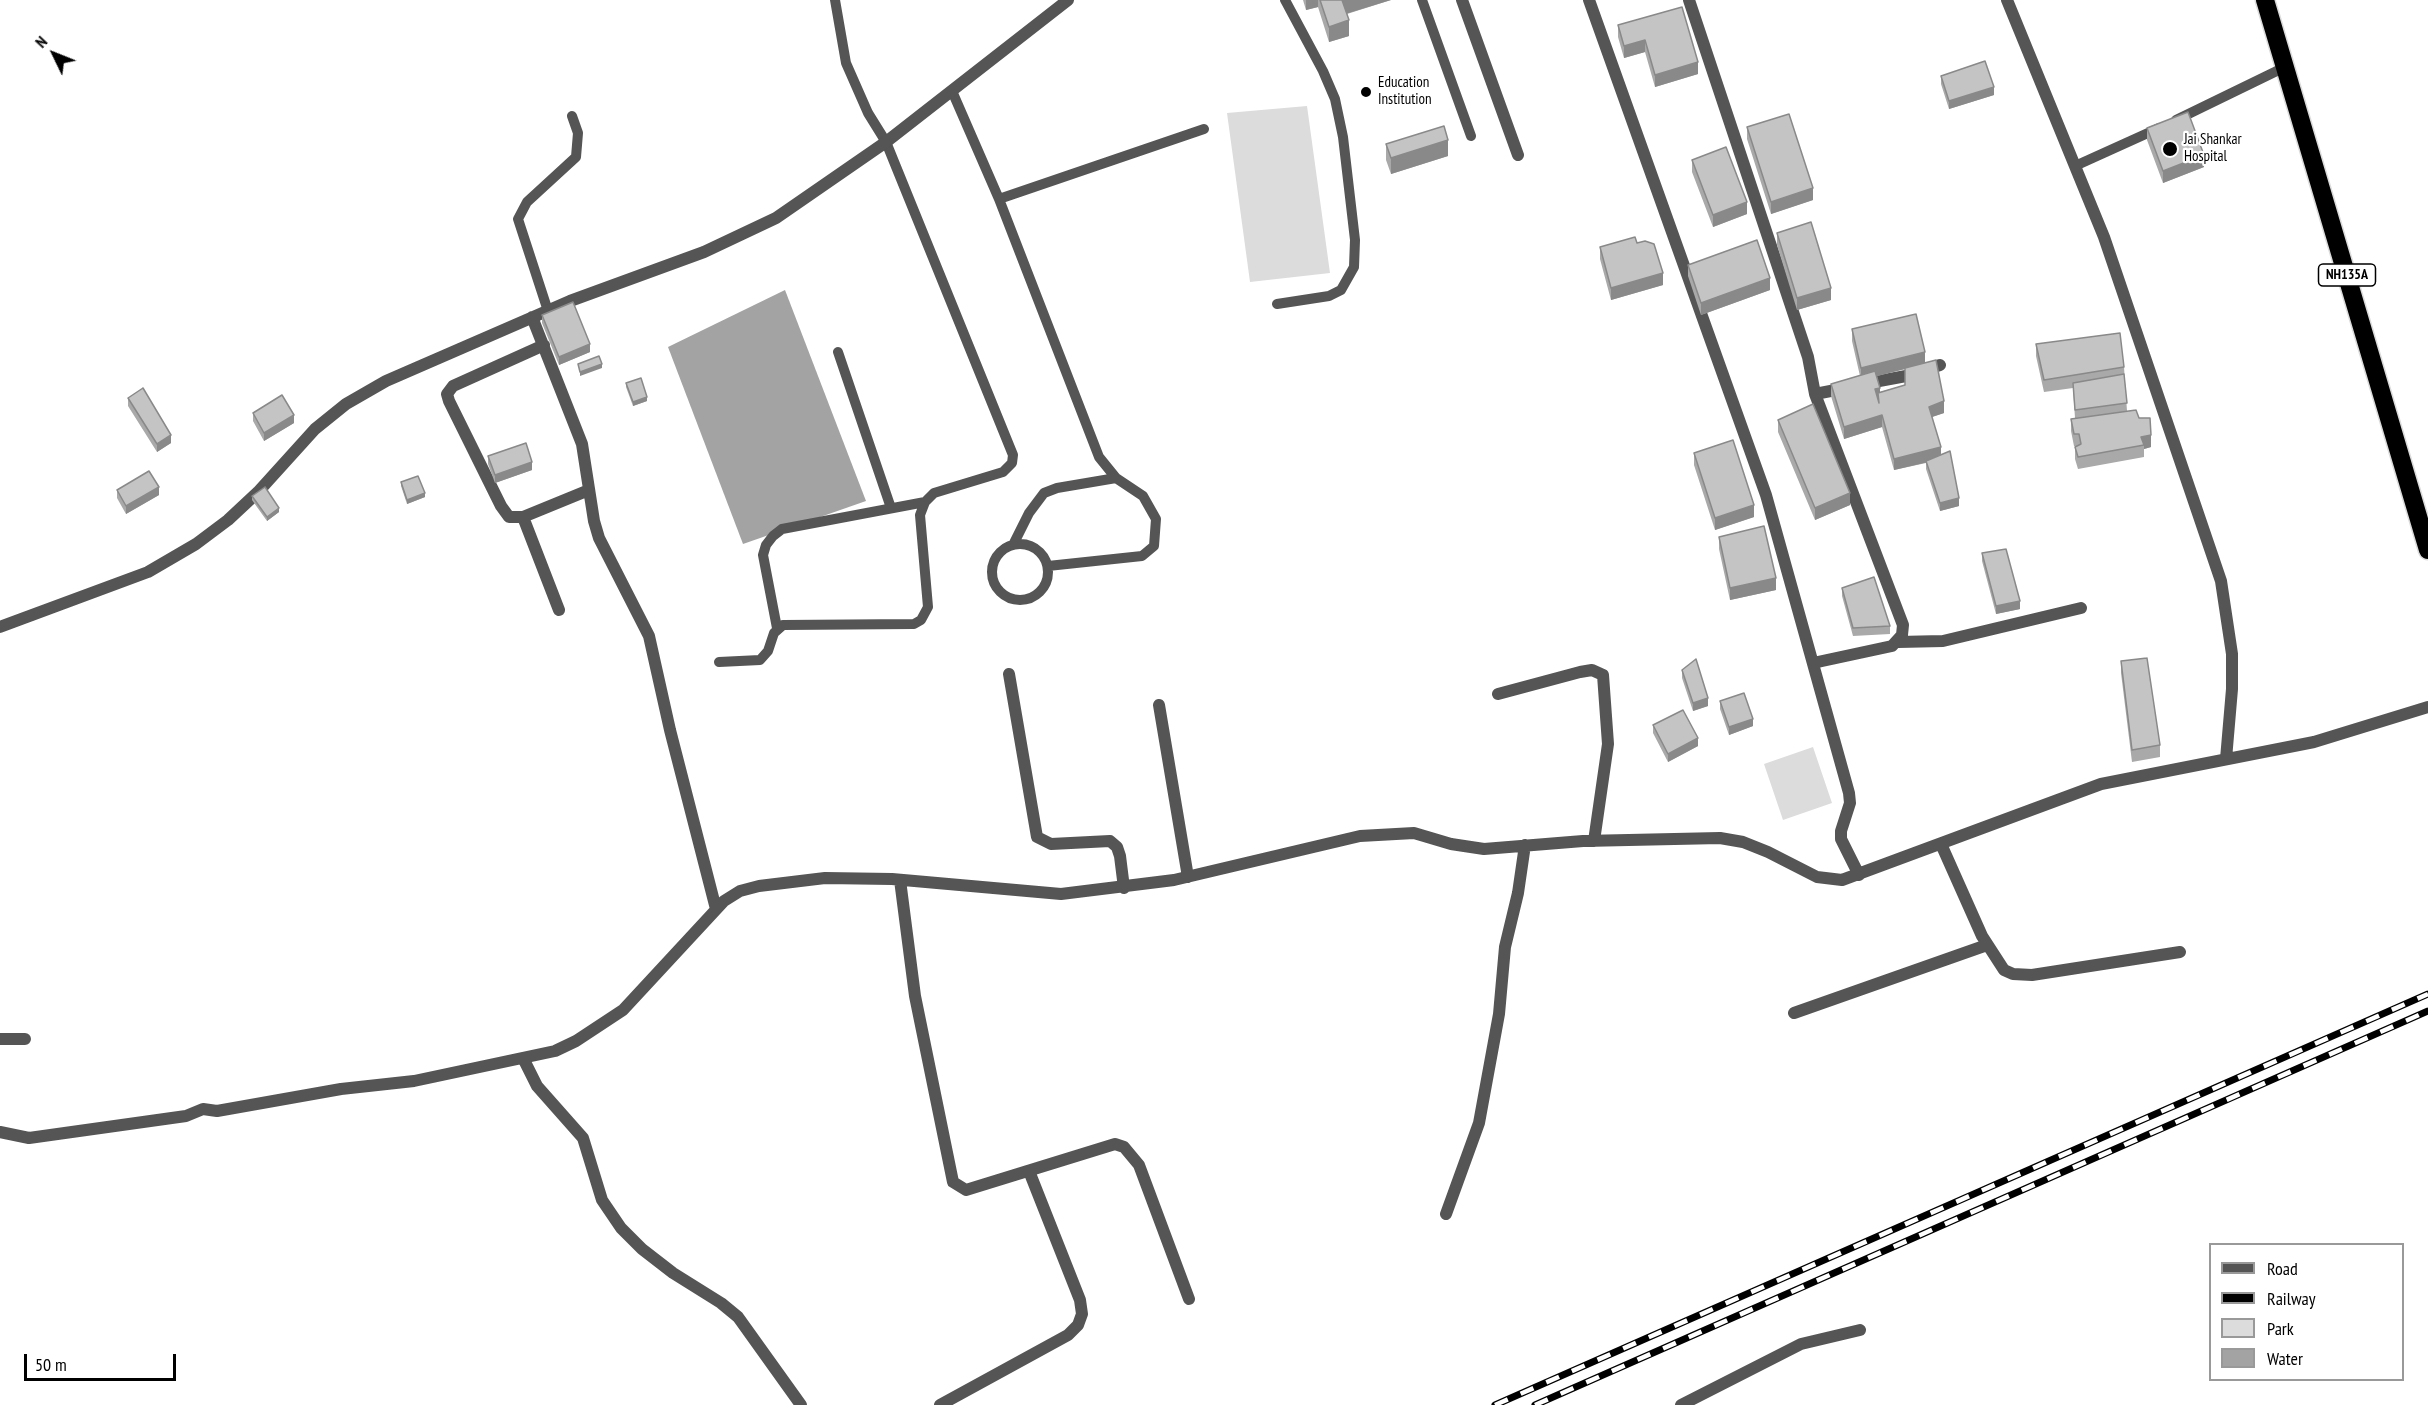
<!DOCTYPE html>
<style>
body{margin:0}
#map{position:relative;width:2428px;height:1405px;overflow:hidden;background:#fff;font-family:"PT Sans Narrow",sans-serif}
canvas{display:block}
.legend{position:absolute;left:2209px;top:1243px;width:195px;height:138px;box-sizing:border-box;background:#fff;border:2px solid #999;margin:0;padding:8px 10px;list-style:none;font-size:18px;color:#000}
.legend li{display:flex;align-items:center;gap:12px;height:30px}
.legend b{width:30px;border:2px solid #999}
.north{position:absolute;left:24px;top:24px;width:60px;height:60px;-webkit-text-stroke:4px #fff;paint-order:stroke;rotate:313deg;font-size:16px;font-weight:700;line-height:24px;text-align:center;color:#000}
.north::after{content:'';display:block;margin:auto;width:21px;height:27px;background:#000;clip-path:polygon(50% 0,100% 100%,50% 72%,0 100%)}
.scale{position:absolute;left:24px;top:1354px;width:152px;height:27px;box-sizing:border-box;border:3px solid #000;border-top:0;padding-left:8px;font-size:18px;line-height:21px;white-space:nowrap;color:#000;-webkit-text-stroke:4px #fff;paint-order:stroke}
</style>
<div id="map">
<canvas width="2428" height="1405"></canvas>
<ul class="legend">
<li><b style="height:8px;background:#555"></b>Road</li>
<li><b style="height:8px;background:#000"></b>Railway</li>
<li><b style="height:16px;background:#dcdcdc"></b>Park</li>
<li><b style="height:16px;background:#a3a3a3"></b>Water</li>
</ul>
<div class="north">N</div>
<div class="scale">50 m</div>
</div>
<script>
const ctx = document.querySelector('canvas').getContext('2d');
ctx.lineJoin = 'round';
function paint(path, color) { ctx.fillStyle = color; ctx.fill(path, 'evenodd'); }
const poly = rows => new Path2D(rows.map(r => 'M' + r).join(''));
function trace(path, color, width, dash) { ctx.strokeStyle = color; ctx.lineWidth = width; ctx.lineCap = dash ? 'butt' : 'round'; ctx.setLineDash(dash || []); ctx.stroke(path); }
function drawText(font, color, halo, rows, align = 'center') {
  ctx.font = font + ' "PT Sans Narrow",sans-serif'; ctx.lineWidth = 4.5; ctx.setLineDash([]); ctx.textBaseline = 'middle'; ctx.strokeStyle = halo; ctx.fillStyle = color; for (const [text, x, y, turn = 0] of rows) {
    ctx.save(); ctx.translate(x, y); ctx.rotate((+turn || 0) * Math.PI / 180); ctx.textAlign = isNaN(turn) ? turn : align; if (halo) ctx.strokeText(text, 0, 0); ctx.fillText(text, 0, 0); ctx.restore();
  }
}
paint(poly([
 [1307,106,1330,273,1250,282,1227,113],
 [1813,747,1832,803,1783,820,1764,764]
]), '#dcdcdc');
paint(poly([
 [785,290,866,501,743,544,668,347]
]), '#a3a3a3');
const highway = poly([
 [2265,0,2428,550]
]);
trace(highway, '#dbdbdb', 21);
trace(poly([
 [1422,0,1471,136],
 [952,91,999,199,1099,457,1116,478,1143,496,1156,519,1154,546,1142,556,1048,566],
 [2176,120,2285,67],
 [2075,166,2159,128],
 [999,199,1204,129],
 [1277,304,1329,296,1341,290,1354,267,1355,240,1343,137,1335,99,1323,71,1285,0],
 [548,311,518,219,527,202,576,157,578,133,572,116],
 [838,352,891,508],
 '992 572a28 28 0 1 1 56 0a28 28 0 1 1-56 0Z',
 [1013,545,1029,513,1044,493,1057,488,1116,478],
 [777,628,763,555,766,545,773,536,782,529,925,502],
 [719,662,760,660,768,651,774,633,783,625,914,624,921,620,928,607,920,515,925,502,934,493,1003,472,1012,463,1013,455,886,142,868,113,846,63,835,0]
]), '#555', 10);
trace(poly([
 [1462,0,1518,155],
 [1589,0,1766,495,1849,793,1850,803,1841,831,1841,839,1859,875],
 [1689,0,1808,357,1815,394,1903,625,1902,635,1892,646,1813,663],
 [2007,0,2104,237,2221,581,2232,654,2232,689,2226,759],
 [532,317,582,444,594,521,599,538,649,636,670,730,716,909],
 [544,345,453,386,447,394,449,401,501,506,509,517,523,517,589,490],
 [1863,384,1906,376,1940,365],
 [1815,394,1846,388],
 [523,517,559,610],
 [0,627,148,572,196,544,228,520,258,492,315,429,346,404,386,381,570,301,704,252,776,218,886,142,1068,0],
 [1898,642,1943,641,2081,608],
 [1009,674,1037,837,1051,844,1110,841,1117,847,1120,856,1124,888],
 [1498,694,1580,672,1592,670,1603,675,1608,744,1594,841],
 [1159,705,1188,877],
 [1941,844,1982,936,2004,970,2013,974,2032,975,2180,952],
 [900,880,915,996,953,1182,966,1190,1115,1144,1124,1147,1139,1165,1189,1299],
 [1794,1013,1987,945],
 [0,1039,25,1039],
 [523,1058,537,1086,583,1138,602,1200,621,1228,642,1249,673,1273,721,1303,738,1317,801,1405],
 [0,1132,29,1138,186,1116,203,1109,217,1111,341,1089,414,1081,555,1051,576,1041,623,1010,724,901,740,891,759,886,825,878,892,879,1061,894,1174,880,1360,836,1414,833,1451,844,1484,849,1583,841,1720,838,1743,842,1768,852,1817,877,1842,880,2101,784,2314,742,2428,707],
 [1446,1214,1479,1123,1499,1014,1505,947,1518,893,1525,845],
 [940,1405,1068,1335,1078,1325,1082,1314,1080,1300,1029,1171],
 [1681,1405,1801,1344,1860,1330]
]), '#555', 12);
trace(highway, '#000', 18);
const rail = poly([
 [1495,1405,2428,994],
 [1535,1405,2428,1011]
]);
trace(rail, '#000', 7);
trace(rail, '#fff', 4.5, [14]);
paint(poly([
 [1303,0,1391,0,1347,14,1349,36,1329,42,1318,7,1306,10],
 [1682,7,1698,74,1655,87,1645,52,1624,58,1618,37,1618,25],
 [1941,76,1994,95,1949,109,1941,84],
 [1747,127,1813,200,1771,214,1747,139],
 [2147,128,2204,167,2163,183,2147,140],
 [1386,144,1448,156,1391,174,1386,160],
 [1692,160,1747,214,1713,227,1692,172],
 [1777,233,1831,300,1797,310,1777,245],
 [1637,243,1663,285,1611,300,1600,259,1600,247],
 [1688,265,1770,290,1701,315,1688,276],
 [542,315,590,352,559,365,542,323],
 [1852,329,1925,363,1944,413,1932,417,1941,455,1959,506,1940,511,1926,469,1926,463,1894,470,1882,427,1844,439,1831,396,1831,384,1860,376,1852,341],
 [1905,369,1905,385,1880,392,1877,376],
 [2036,344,2124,367,2127,411,2151,447,2144,449,2144,457,2078,469,2075,459,2075,447,2076,446,2074,446,2071,431,2071,419,2075,418,2073,388,2044,392,2036,356],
 [626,383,647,401,633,406,626,387],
 [128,398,171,443,157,452,128,406],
 [253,413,294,423,264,441,253,421],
 [1778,420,1850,505,1815,520,1778,432],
 [1694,453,1754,517,1715,530,1694,465],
 [488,456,532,470,495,483,488,464],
 [401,482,425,497,407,504,401,486],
 [117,490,159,495,126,514,117,498],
 [252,496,279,512,267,521,252,500],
 [1719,537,1776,590,1730,600,1719,549],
 [1982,553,2020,609,1996,614,1982,561],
 [1842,588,1890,626,1890,634,1853,636,1842,596],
 [2121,661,2160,745,2160,757,2132,762,2121,673],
 [1682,670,1708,706,1693,711,1682,678],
 [1720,701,1753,726,1729,735,1720,709],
 [1653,725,1698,746,1668,762,1653,733]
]), '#a9a9a9');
paint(poly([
 [1306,0,1318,0,1318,7,1306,10],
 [1342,0,1391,0,1342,15],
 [1349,20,1349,36,1329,42,1329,27],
 [1645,40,1645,52,1624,58,1624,46],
 [1698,62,1698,74,1655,87,1655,75],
 [1994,87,1994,95,1949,109,1949,101],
 [1448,140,1448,156,1391,174,1391,158],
 [2204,155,2204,167,2163,183,2163,171],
 [1813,188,1813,200,1771,214,1771,202],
 [1747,202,1747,214,1713,227,1713,215],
 [1663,273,1663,285,1611,300,1611,288],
 [1770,278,1770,290,1701,315,1701,303],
 [1831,288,1831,300,1797,310,1797,298],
 [590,344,590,352,559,365,559,357],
 [1925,352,1925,364,1861,380,1861,368],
 [602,364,602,368,580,376,580,372],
 [1880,388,1880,399,1878,393,1878,400,1875,389],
 [647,397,647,401,633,406,633,402],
 [1944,401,1944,413,1929,418,1929,407],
 [294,415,294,423,264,441,264,433],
 [1882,415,1882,427,1844,439,1844,427],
 [171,435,171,443,157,452,157,444],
 [2151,435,2151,447,2144,449,2144,445,2141,437],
 [1941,447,1941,459,1894,470,1894,459],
 [532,462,532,470,495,483,495,475],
 [159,487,159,495,126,514,126,506],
 [425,493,425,497,407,504,407,500],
 [1850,493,1850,505,1815,520,1815,508],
 [1959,498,1959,506,1940,511,1940,503],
 [1754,505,1754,517,1715,530,1715,518],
 [279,508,279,512,267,521,267,517],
 [1776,578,1776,590,1730,600,1730,588],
 [2020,601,2020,609,1996,614,1996,606],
 [1708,698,1708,706,1693,711,1693,703],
 [1753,719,1753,726,1729,735,1729,727],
 [1698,738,1698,746,1668,762,1668,754]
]), '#898989');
const building = poly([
 [1320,0,1342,0,1349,20,1329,27,1320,0],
 [1682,7,1698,62,1655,75,1645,40,1624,46,1618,25,1682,7],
 [1985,61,1994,87,1949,101,1941,76,1985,61],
 [2188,112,2204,155,2163,171,2147,128,2188,112],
 [1789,114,1813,188,1771,202,1747,127,1789,114],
 [1444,126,1448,140,1391,158,1386,144,1444,126],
 [1726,147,1747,202,1713,215,1692,160,1726,147],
 [1811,222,1831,288,1797,298,1777,233,1811,222],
 [1635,237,1637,243,1645,241,1654,244,1663,273,1611,288,1600,247,1635,237],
 [1757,240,1770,278,1701,303,1688,265,1757,240],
 [573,302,590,344,559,357,542,315,573,302],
 [1916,314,1925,352,1861,368,1852,329,1916,314],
 [2120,333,2124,367,2044,380,2036,344,2120,333],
 [599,356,602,364,580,372,578,364,599,356],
 [1936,360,1944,401,1929,407,1941,447,1894,459,1882,415,1844,427,1831,384,1875,371,1880,388,1875,389,1879,403,1878,393,1905,385,1905,368,1936,360],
 [2124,374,2127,403,2075,410,2073,383,2124,374],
 [641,378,647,397,633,402,626,383,641,378],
 [143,388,171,435,157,444,128,398,143,388],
 [282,395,294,415,264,433,253,413,282,395],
 [1813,404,1850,493,1815,508,1778,420,1813,404],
 [2136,410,2139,418,2150,418,2151,435,2141,437,2144,445,2078,457,2075,447,2081,444,2079,434,2074,434,2071,419,2136,410],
 [1733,440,1754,505,1715,518,1694,453,1733,440],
 [526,443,532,462,495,475,488,456,526,443],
 [1950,451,1959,498,1940,503,1926,461,1950,451],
 [149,471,159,487,126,506,117,490,149,471],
 [418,476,425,493,407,500,401,482,418,476],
 [265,487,279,508,267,517,252,496,265,487],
 [1764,526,1776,578,1730,588,1719,537,1764,526],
 [2006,549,2020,601,1996,606,1982,553,2006,549],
 [1874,577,1890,626,1853,628,1842,588,1874,577],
 [2147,658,2160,745,2132,750,2121,661,2147,658],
 [1696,659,1708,698,1693,703,1682,670,1696,659],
 [1744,693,1753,719,1729,727,1720,701,1744,693],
 [1683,710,1698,738,1668,754,1653,725,1683,710]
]);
paint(building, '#c4c4c4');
trace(building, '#898989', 1.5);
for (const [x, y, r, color] of [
 [1366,92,6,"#000"],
 [2170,149,8,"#000"]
]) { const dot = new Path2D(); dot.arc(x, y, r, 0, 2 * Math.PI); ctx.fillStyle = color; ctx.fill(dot); trace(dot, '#fff', 2); }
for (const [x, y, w] of [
 [2347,275,57]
]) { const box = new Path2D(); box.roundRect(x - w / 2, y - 11, w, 22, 4.5); ctx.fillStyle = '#fff'; ctx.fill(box); trace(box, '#000', 1.5); }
drawText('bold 14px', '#000', null, [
 ["NH135A",2347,275]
]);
drawText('15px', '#000', '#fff', [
 ["Education",1378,83],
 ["Institution",1378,100],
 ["Jai Shankar",2184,140],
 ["Hospital",2184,157]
], 'left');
</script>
